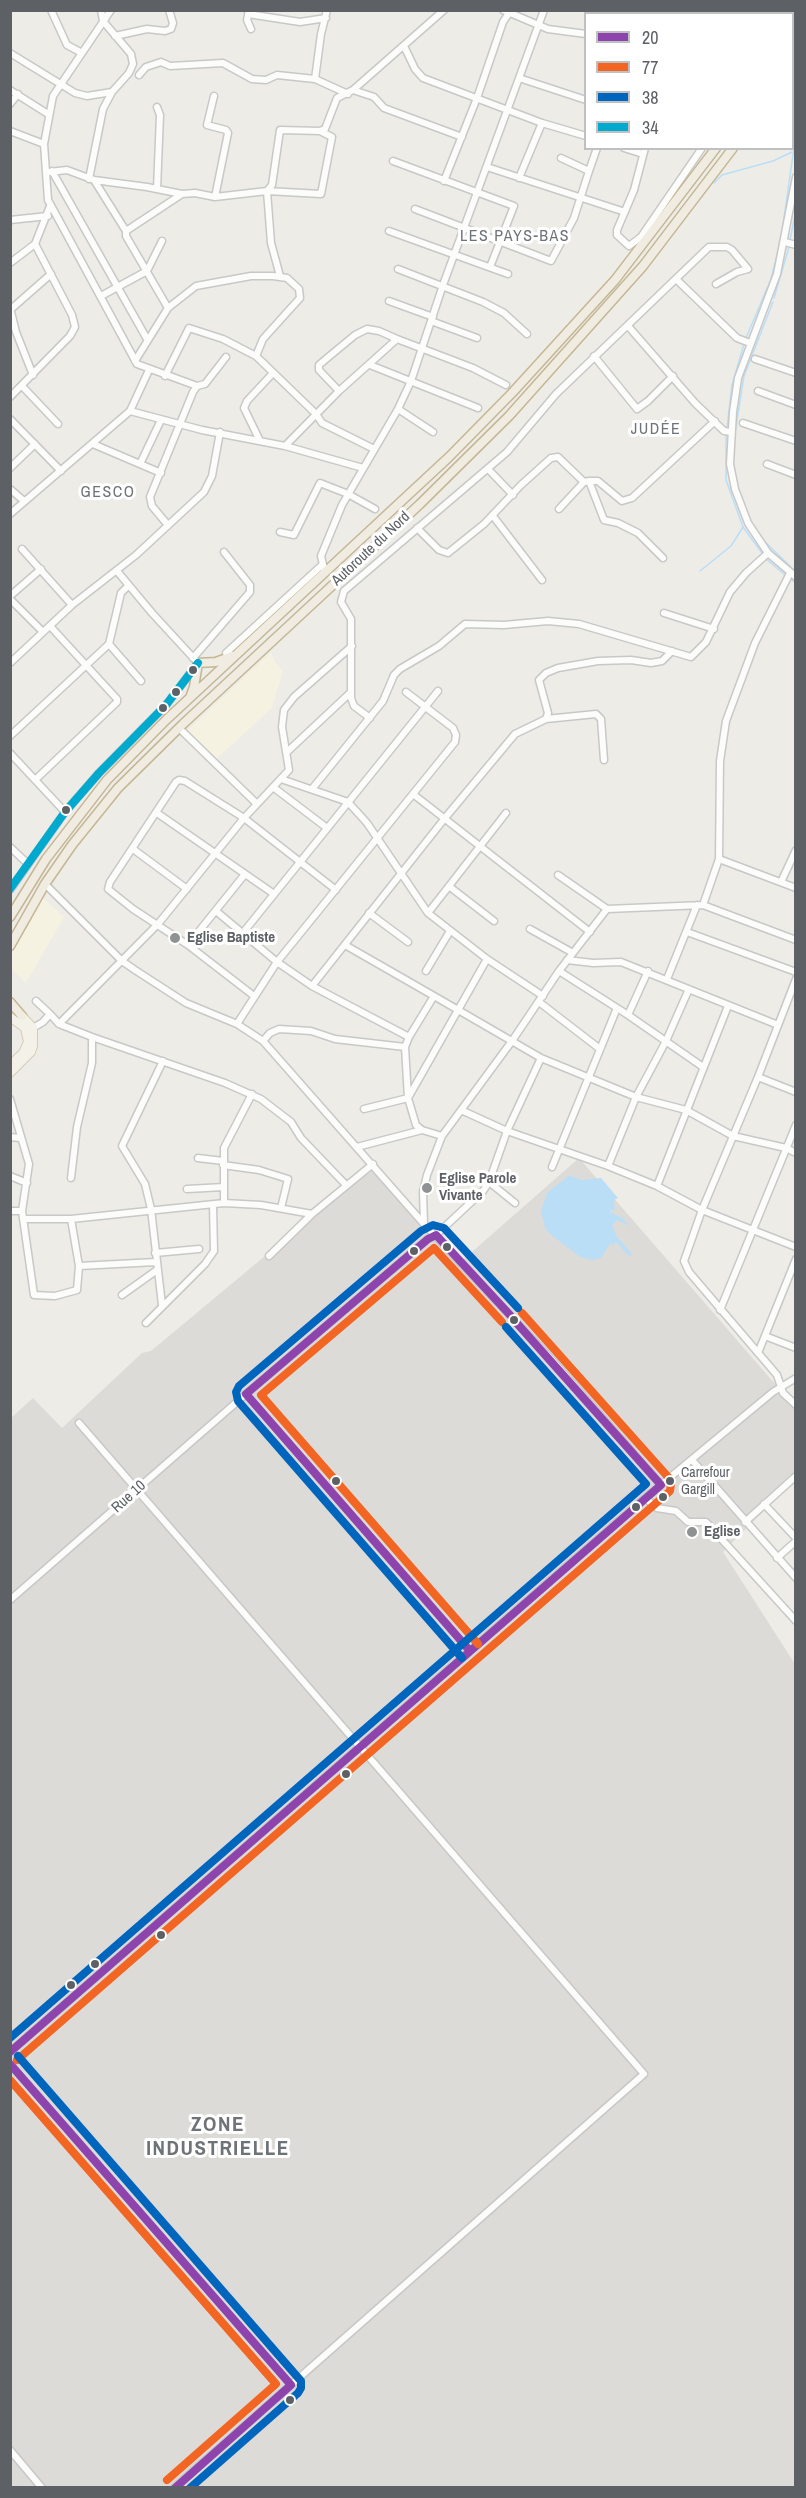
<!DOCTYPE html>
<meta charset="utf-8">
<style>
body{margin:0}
#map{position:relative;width:806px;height:2498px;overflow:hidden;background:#edece7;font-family:"Archivo Narrow",sans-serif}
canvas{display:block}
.frame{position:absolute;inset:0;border:12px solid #5d6165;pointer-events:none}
.legend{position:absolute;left:584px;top:12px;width:210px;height:138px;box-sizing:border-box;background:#fff;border:2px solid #bec0c1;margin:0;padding:8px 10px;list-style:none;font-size:18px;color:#5d6165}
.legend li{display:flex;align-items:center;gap:12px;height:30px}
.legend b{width:30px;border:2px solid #bec0c1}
</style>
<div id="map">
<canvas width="806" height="2498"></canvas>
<div class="frame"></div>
<ul class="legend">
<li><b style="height:8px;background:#8e44ad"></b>20</li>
<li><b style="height:8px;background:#f26522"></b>77</li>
<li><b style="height:8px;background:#0065bd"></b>38</li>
<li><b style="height:8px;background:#00a9ce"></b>34</li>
</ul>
</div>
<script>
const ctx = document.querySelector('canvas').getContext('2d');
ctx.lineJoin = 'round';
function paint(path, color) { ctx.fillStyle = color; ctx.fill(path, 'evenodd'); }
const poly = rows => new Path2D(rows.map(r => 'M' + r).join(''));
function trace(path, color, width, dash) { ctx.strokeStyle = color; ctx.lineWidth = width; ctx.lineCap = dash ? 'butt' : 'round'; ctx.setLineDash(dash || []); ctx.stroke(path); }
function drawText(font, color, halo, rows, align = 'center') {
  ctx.font = font + ' "Archivo Narrow",sans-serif'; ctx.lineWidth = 6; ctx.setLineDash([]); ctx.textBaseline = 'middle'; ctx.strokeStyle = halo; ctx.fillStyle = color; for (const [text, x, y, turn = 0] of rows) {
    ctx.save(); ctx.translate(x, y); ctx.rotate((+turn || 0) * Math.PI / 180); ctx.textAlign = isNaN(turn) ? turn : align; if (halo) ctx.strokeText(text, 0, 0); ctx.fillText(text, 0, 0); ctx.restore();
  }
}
paint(poly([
 [271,652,274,661,283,671,272,708,215,760,186,732],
 [43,898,64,917,26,983,11,968,11,955]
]), '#f6f2e1');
paint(poly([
 [579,1158,795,1407,795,1480,723,1552,795,1664,795,2487,11,2488,11,1418,33,1398,62,1428,142,1353,151,1351,331,1201,372,1171,457,1265]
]), '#dddbd7');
paint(poly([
 [571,1176,582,1180,601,1178,618,1198,614,1200,615,1211,611,1209,610,1212,622,1218,630,1226,617,1220,612,1226,617,1237,632,1254,630,1257,616,1242,613,1245,610,1244,601,1258,593,1260,580,1257,551,1235,545,1228,541,1211,547,1193,567,1177]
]), '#bbdef7');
trace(poly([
 [714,183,722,175,773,161,792,152],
 [781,239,796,134],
 [790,240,796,210],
 [774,298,789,247],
 [746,338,771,279,779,247],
 [727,428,732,385,744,344],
 [726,434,726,480,743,527,762,553],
 [734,439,744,376,773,302],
 [733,466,734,450],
 [762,539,796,572],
 [766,559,785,575],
 [700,571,731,546,743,527],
 [789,578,796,583]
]), '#bbdef7', 1.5);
const minor = poly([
 [51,10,67,45,82,53],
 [111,10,53,96,44,144,48,200,137,364,197,386],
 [327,10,321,34,315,79,348,94],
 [503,10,548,29,586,34],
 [721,10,731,14],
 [249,11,247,20,251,29],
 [248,14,300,22,326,18],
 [605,14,606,10],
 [655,14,657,10],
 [757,14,760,10],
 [115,36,147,29,165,31,171,29,173,23,169,10],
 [404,46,415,69,423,78,542,123,586,136],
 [10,53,75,93,87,96,112,92],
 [139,75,146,67,161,62,170,66,223,63,252,79,266,80,277,75,315,79],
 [519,78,586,100],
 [10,90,48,114],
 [353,90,374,97,384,108,462,137],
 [10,104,18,94],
 [10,131,44,144],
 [624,148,643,154],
 [645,148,634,190,617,230,617,235,629,246,641,237,702,148],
 [561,158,589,171,597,148],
 [393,161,514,206,490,267],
 [487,167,625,212],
 [52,171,147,339],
 [49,172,67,170,94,180,147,187,182,194],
 [796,177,777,274,738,378,733,412,730,464,735,489,748,523,768,553,796,577],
 [519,178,542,123],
 [89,179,103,109,112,92,129,73,133,64,131,54,103,21,101,10],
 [94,180,126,231,126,236,168,308],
 [444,181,477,98,503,22,509,13],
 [157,189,160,115,157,107],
 [215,197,267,191,272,185,280,130,320,131,325,129,337,98,353,90,444,10],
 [415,209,551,261,574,218,589,171],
 [10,220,48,216],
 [126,231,182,194,195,193,215,197,228,133,226,130,207,125,214,96],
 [389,231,508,274],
 [785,242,796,245],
 [10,263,35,244,50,206],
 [398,269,483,302,504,313,527,334],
 [280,276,271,243,267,191,321,194,332,137,320,131],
 [676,279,737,338,750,343],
 [101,296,147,271,162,241],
 [389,301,433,317],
 [10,308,16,332,33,375],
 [10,310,51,274],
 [431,321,477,338],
 [628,326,695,403,724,431,731,432],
 [594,356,637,409,648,401,673,376],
 [755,359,796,373],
 [135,361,168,308,196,286,251,276,273,276,287,278,299,289,300,298,263,339,256,356,316,414,322,423,374,449],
 [370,365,478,408],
 [165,376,189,328,223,339,256,356],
 [22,386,58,424],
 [339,391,319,370,319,365,326,359,355,335,367,329,379,331,397,339],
 [758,391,796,405],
 [10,397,70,336,75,327,72,315,35,244],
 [398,409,433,432],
 [130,411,149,370],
 [10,419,61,471],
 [743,423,796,441],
 [260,441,244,408,247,401,273,373],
 [93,444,161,473],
 [285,446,339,391,397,339,473,368,506,385],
 [140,464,161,420],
 [767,464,796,475],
 [10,468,35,444],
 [488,469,513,495],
 [589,481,604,520,618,523,638,533,663,558],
 [10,489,24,501],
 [559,509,584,482,589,481,598,481,622,501,632,498,715,421],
 [10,514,130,411,202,430,285,446,363,468],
 [493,516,542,580],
 [167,524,152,506,150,497,193,392,197,386,205,384,226,357],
 [417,528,439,550,448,553,484,524,521,485,551,458,558,457,584,482],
 [280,532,294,535,320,483,348,494,375,509],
 [22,549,72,605],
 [325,573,321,556,342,505,398,409,411,381,443,285,544,10],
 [10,596,41,569],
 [10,599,43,632],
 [664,613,714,629],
 [109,644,141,681],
 [226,653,322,565],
 [193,658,250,592,250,585,224,552],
 [10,663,72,605,136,555,204,492,212,476,220,432],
 [370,718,354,706,351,698,351,619,341,602,344,591,507,452,556,394,709,247,727,247,732,250,748,269,737,272,716,284],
 [546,719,548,713,539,680,546,673,558,668,598,661,631,660,651,663,662,661,672,651],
 [179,728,257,804],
 [10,736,109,644,121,593,128,586],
 [287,752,350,693],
 [10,753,65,812],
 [281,779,348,802,367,823,428,913,487,959,543,996],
 [35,780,117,702,117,699,50,626],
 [273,787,327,828],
 [312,789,383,701,394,675,400,669,439,646,465,624,504,625,548,621,579,624,691,657,706,642,730,592,746,573,768,553],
 [413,794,590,932],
 [157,813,274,894],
 [10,847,28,864],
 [133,849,187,889],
 [719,859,796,888],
 [558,875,607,909,703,905,796,940],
 [781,882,796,850],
 [45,884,122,961,135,970,186,1003,237,1024,263,1041,270,1033,279,1029,311,1031,335,1039,405,1047,409,1037,434,996,345,945],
 [450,887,494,921],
 [10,890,65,812,99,773,166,705,198,663,152,613,117,571],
 [703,905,719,859,720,761,726,721,755,643,790,573],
 [216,911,277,962,312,986,409,1037],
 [369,913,408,942],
 [428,913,506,813],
 [530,929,573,953],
 [687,932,796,972],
 [242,934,438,691],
 [188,945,245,874],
 [567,960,593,963,621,962,778,1025],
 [426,971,450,931],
 [559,971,628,1015,703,1067],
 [667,979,697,905],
 [796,979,758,1077,702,1210,684,1261,689,1272,777,1375,783,1393,796,1405],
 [312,986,445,818,515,734,546,719,596,714,601,719,604,760],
 [254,996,188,945,133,909,108,889,110,882,176,782,179,780,185,781,244,818,336,890],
 [434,996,541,1058,636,1097,686,1110,733,1136,786,1148,796,1153],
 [36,1001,50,1014],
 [539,1002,600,1049],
 [628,1015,648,971],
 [59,1024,158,924,244,818,289,770,282,727,284,710,294,697,352,646],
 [237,1024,277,962,455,742,456,735,453,728,406,692],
 [33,1028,43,1022,50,1014,59,1024,92,1037,225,1083,261,1099,291,1122,301,1138,346,1185],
 [263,1041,424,1224,551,1359,661,1485],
 [758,1077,796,1092],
 [10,1099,29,1164,22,1211,34,1295,55,1296,77,1290,79,1266,71,1219],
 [364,1109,408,1098,405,1047],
 [461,1110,507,1131,608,1166,657,1186,702,1210,796,1247],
 [442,1136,422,1130,416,1125,408,1098,487,959],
 [10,1137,20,1138],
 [357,1147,422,1130],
 [198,1158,223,1161],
 [223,1165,259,1170,288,1179,281,1208],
 [608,1166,636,1097,666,1041,689,989],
 [552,1167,617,1008],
 [10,1176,27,1183],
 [71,1178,77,1127,92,1063,92,1037],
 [489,1182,515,1203],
 [657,1186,728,1006],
 [187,1189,224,1187],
 [224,1203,224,1148,252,1094],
 [10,1211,22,1211],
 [23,1219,71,1219,224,1203,261,1205,312,1214],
 [424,1224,423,1192,427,1175,442,1136,512,1041,559,971,607,909],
 [155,1253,199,1249],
 [269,1256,312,1214,373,1164],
 [79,1266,156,1262],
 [122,1295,157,1270],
 [162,1305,151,1209,145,1184,122,1146,163,1061],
 [720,1310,796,1125],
 [146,1323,205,1264,214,1251,213,1205],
 [765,1336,796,1348],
 [758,1353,796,1259],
 [79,1423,644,2074,174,2488],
 [692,1460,796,1578],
 [645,1498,657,1508,676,1511,688,1522,706,1522,796,1621],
 [764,1504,796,1538],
 [745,1522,796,1476],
 [777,1558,796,1541],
 [10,1600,246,1394,428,1239,436,1235,483,1191,489,1182,507,1131,541,1058],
 [10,2052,645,1498,773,1392,796,1378],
 [10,2450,42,2488]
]);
const major = poly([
 [10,1017,25,1028,28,1042,23,1053,10,1065],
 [10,1073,31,1052,33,1046,33,1028,22,1016]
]);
const highway = poly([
 [792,38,796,34],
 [792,61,796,57],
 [191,695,194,687,198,663,216,662,232,656],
 [10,917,46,859,107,780,166,720,449,457,512,393,615,280,716,148],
 [10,946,45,884,72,845,118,788,183,724,420,504,509,416,643,266,733,148],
 [10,1002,22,1016]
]);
trace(minor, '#c8c8c8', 9);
trace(major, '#d5ccb6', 10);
trace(highway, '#c5b694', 11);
trace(minor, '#fcfcfb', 6);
trace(major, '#f3f1e8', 8);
trace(highway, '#f0ece1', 8);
trace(poly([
 [470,1651,246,1394,428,1239,436,1235,510,1315],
 [10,2052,661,1485,514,1320],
 [10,2064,291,2385,175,2488]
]), '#8e44ad', 8);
trace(poly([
 [478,1644,261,1395,434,1248,502,1322],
 [17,2060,670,1491,671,1484,669,1478,522,1313],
 [10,2080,276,2384,167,2480]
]), '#f26522', 8);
trace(poly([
 [462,1658,238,1401,236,1392,239,1386,421,1231,433,1225,444,1228,518,1308],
 [10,2038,646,1484,506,1327],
 [18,2056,301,2381,301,2388,298,2393,190,2488]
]), '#0065bd', 8);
trace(poly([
 [10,889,65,812,99,773,166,705,198,663]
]), '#00a9ce', 8);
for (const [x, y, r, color] of [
 [193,670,5,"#5d6165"],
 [176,692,5,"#5d6165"],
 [163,708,5,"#5d6165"],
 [66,810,5,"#5d6165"],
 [175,938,6,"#8f9292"],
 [427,1188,6,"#8f9292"],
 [447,1247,5,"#5d6165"],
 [414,1251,5,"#5d6165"],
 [514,1320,5,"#5d6165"],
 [336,1481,5,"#5d6165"],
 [670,1481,5,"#5d6165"],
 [663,1497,5,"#5d6165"],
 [636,1507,5,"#5d6165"],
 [692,1532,6,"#8f9292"],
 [346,1774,5,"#5d6165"],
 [161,1935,5,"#5d6165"],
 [95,1964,5,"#5d6165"],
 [71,1985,5,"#5d6165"],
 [290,2400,5,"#5d6165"]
]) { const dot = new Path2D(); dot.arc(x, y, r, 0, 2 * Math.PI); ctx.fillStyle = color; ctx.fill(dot); trace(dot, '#fff', 2); }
drawText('14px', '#5d6165', '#fff', [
 ["Carrefour",681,1473],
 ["Gargill",681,1490]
], 'left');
drawText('15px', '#5d6165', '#fff', [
 ["Autoroute du Nord",371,549,-43],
 ["Rue 10",129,1497,-42]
]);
drawText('bold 15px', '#5d6165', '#fff', [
 ["Eglise Baptiste",187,938],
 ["Eglise Parole",439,1179],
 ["Vivante",439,1196],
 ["Eglise",704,1532]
], 'left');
ctx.letterSpacing = '1.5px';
drawText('16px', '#6e7377', '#fff', [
 ["LES PAYS-BAS",515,237],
 ["JUDÉE",656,430],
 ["GESCO",108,493]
]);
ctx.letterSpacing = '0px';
ctx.letterSpacing = '1.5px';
drawText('bold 21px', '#6e7377', '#fff', [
 ["ZONE",218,2125],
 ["INDUSTRIELLE",218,2149]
]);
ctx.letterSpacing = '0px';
</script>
